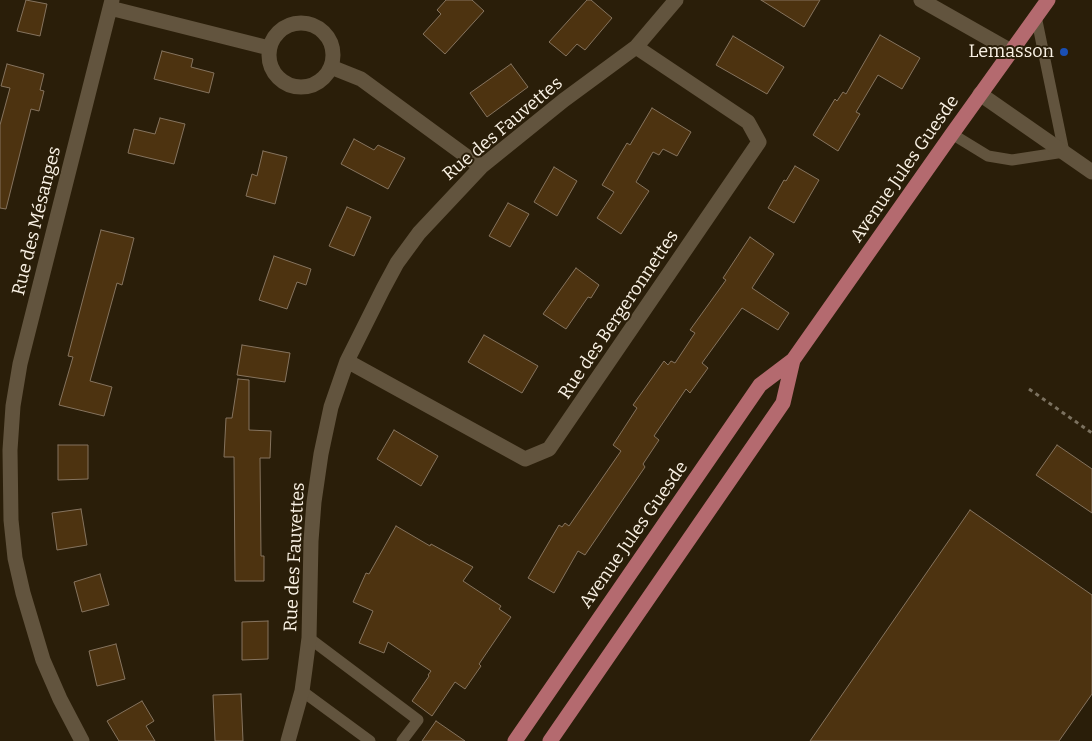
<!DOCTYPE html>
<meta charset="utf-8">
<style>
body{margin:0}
canvas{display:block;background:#2a1e09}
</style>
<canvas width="1092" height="741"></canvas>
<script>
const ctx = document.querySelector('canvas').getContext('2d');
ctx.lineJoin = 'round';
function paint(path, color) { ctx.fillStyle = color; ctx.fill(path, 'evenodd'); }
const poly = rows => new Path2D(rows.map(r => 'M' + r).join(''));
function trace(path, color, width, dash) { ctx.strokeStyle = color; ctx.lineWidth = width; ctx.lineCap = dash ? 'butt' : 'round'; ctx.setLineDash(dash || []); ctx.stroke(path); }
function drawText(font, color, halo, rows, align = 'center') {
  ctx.font = font + ' Bitter,serif'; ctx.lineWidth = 4; ctx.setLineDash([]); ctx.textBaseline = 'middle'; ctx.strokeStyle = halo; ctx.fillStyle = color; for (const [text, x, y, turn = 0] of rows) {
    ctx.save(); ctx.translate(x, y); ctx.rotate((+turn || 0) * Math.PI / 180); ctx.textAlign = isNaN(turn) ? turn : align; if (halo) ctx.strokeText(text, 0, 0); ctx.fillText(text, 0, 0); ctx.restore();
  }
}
const building = poly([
 [26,0,47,4,40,36,17,31,26,0],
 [446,0,472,0,484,11,445,54,423,34,441,14,437,10,446,0],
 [587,0,591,0,612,18,585,50,577,44,566,56,549,42,587,0],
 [761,0,820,0,804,27,761,0],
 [880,35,920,58,902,89,878,75,856,112,860,114,838,151,813,135,835,99,837,101,843,92,846,94,880,35],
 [733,36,784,67,767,94,716,65,733,36],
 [162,51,193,59,191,67,214,73,209,93,154,79,162,51],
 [7,64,44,74,40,90,44,91,39,111,31,109,6,209,0,208,0,125,10,88,1,86,7,64],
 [511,64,528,87,487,117,470,93,511,64],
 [652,108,691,132,677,156,663,149,659,155,653,152,636,182,649,191,621,234,597,218,614,192,602,185,627,143,630,145,652,108],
 [160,118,185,124,174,164,128,153,134,129,155,134,160,118],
 [354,139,374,150,378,145,405,158,388,189,341,164,354,139],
 [263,151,287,157,275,204,246,196,252,174,257,176,263,151],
 [795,166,819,180,794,223,768,208,784,180,786,181,795,166],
 [554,167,577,181,557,216,534,202,554,167],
 [508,203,529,214,510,247,489,236,508,203],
 [347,207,371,217,354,256,329,246,347,207],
 [101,230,134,238,122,285,117,283,90,381,112,387,104,416,59,405,73,357,68,356,101,230],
 [750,237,774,254,752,288,789,313,778,330,742,308,702,363,708,368,690,393,686,389,654,436,659,440,643,464,645,467,585,555,578,551,554,593,528,578,559,525,562,527,565,523,569,526,621,451,613,445,637,408,633,405,664,361,668,365,671,361,675,363,695,333,690,330,726,280,723,278,750,237],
 [274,256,311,269,306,285,297,282,287,309,259,300,274,256],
 [576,268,599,285,591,298,588,297,566,329,543,314,576,268],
 [484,335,538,366,522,393,468,362,484,335],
 [242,345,290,353,285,382,237,375,242,345],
 [238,379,249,380,249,430,271,431,270,458,260,458,261,556,264,556,264,581,235,581,234,457,224,457,226,418,232,418,238,379],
 [394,430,438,456,421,486,377,459,394,430],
 [58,445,88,445,88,479,58,480,58,445],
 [1057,445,1092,469,1092,513,1036,475,1057,445],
 [81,509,87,545,57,550,52,513,81,509],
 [970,510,1092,595,1092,694,1059,741,810,741,970,510],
 [396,526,430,546,431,544,473,567,463,581,501,606,499,609,511,617,479,664,481,666,465,689,455,682,432,716,412,701,429,676,428,675,431,671,388,642,384,653,359,643,373,611,353,602,366,573,369,574,396,526],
 [100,574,109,605,82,612,74,582,100,574],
 [268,621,268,659,242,660,242,622,268,621],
 [116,644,125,679,97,686,89,651,116,644],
 [241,694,243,741,215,741,213,695,241,694],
 [142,701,154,721,146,726,155,741,119,741,107,721,142,701],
 [436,721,465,741,422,741,436,721]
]);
paint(building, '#4d3310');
trace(building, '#85735e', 1);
trace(poly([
 [1029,389,1092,433]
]), '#7b715f', 3, [4, 4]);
trace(poly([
 [952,134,988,156,1012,160,1064,152,1036,16],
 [309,638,418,720,402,741],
 [302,691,370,741]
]), '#62543e', 11);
trace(poly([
 [921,0,1011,51],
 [110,8,269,48],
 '269 55a32 32 0 1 1 64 0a32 32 0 1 1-64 0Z',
 [331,67,361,79,481,167],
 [980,94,1092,172],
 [347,361,525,459,549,449,759,142,748,122,636,47],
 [82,741,60,699,43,660,23,593,15,558,11,520,10,450,13,406,20,364,112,0],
 [288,741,302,691,305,669,309,638,311,541,314,502,321,454,331,407,347,361,383,289,397,263,419,233,481,167,564,100,636,47,676,0]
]), '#62543e', 15);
trace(poly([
 [515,741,760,385,793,360,952,134,1048,0],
 [550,741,783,403,793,360]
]), '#b46a6f', 15);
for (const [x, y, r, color] of [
 [1064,52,5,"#1a4fb4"]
]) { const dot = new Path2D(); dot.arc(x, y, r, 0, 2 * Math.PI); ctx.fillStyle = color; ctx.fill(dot); trace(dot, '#2a1e09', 2); }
drawText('18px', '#faf2e5', '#2a1e09', [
 ["Lemasson",1054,52]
], 'right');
drawText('18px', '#faf2e5', '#2a1e09', [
 ["Rue des Fauvettes",503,129,-40],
 ["Avenue Jules Guesde",905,169,-55],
 ["Rue des Mésanges",37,221,-76],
 ["Rue des Bergeronnettes",619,315,-56],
 ["Avenue Jules Guesde",634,535,-55],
 ["Rue des Fauvettes",295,557,-87]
]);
</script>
